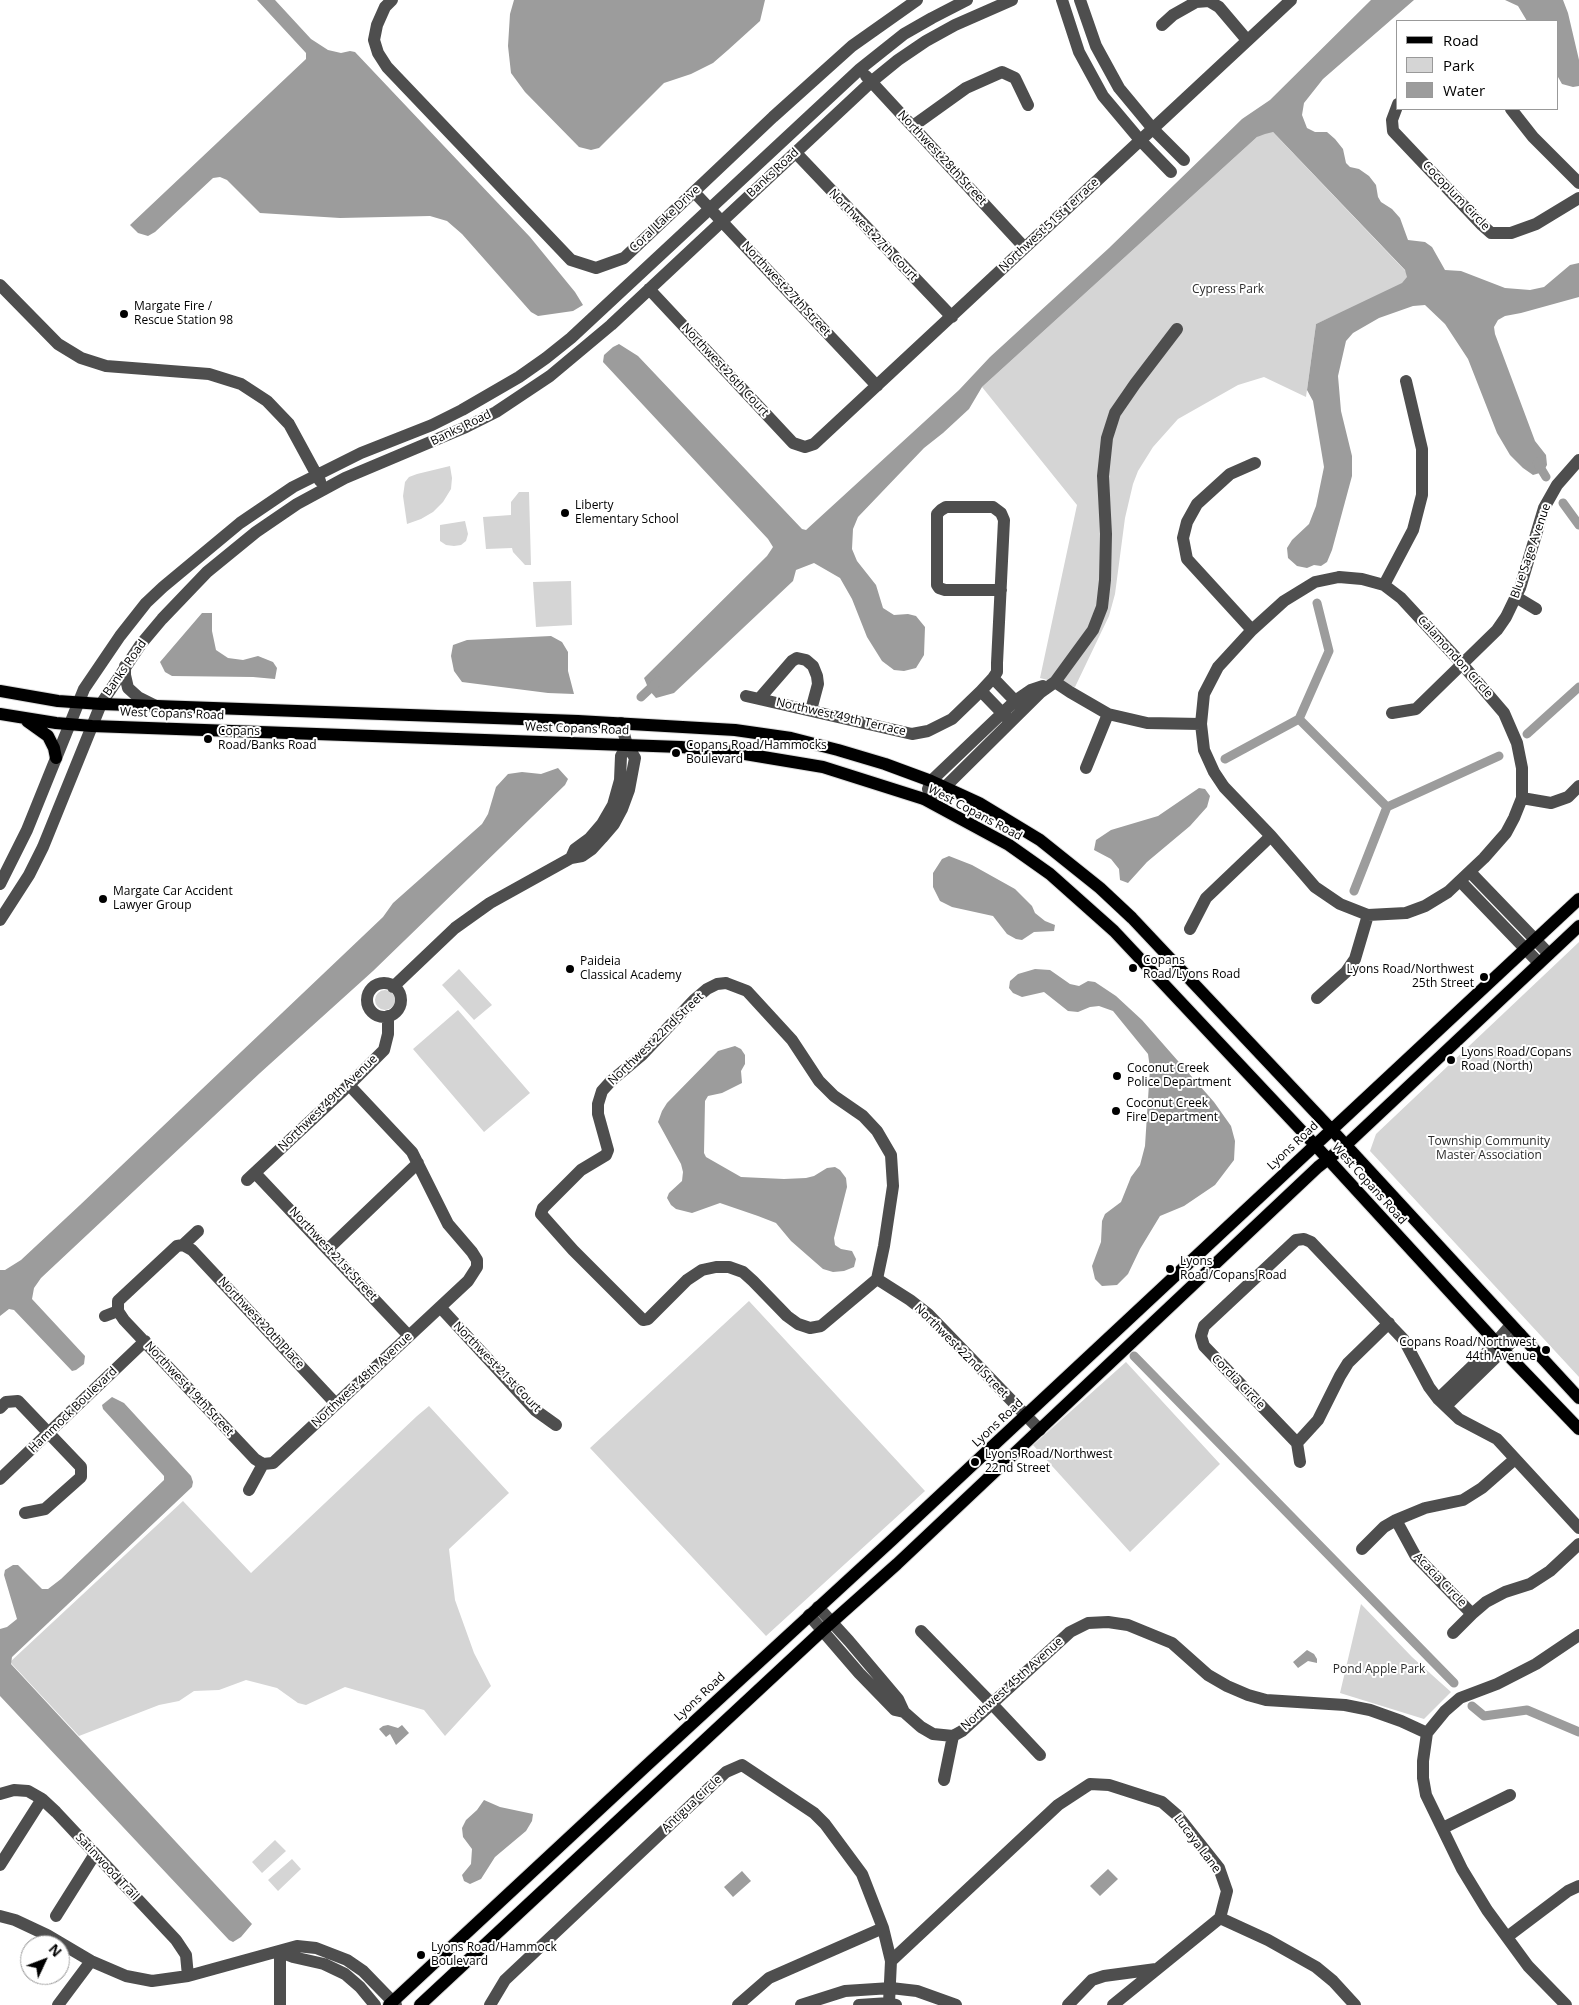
<!DOCTYPE html>
<style>
body{margin:0}
#map{position:relative;width:1579px;height:2005px;overflow:hidden;background:#fff;font-family:"Open Sans",sans-serif}
canvas{display:block}
.legend{position:absolute;left:1396px;top:20px;width:162px;height:90px;box-sizing:border-box;background:#fff;border:1px solid #999;margin:0;padding:6px 9px;list-style:none;font-size:15px;color:#000}
.legend li{display:flex;align-items:center;gap:10px;height:25px}
.legend b{width:25px;border:1px solid #999}
.north{position:absolute;left:20px;top:1935px;width:50px;height:50px;box-sizing:border-box;background:#fff;border:1px solid #999;border-radius:50%;rotate:47deg;font-size:14px;font-weight:700;line-height:20px;text-align:center;color:#000}
.north::after{content:'';display:block;margin:auto;width:18px;height:22px;background:#000;clip-path:polygon(50% 0,100% 100%,50% 72%,0 100%)}
</style>
<div id="map">
<canvas width="1579" height="2005"></canvas>
<ul class="legend">
<li><b style="height:6px;background:#000"></b>Road</li>
<li><b style="height:14px;background:#d5d5d5"></b>Park</li>
<li><b style="height:14px;background:#9c9c9c"></b>Water</li>
</ul>
<div class="north">N</div>
</div>
<script>
const ctx = document.querySelector('canvas').getContext('2d');
ctx.lineJoin = 'round';
function paint(path, color) { ctx.fillStyle = color; ctx.fill(path, 'evenodd'); }
const poly = rows => new Path2D(rows.map(r => 'M' + r).join(''));
function trace(path, color, width, dash) { ctx.strokeStyle = color; ctx.lineWidth = width; ctx.lineCap = dash ? 'butt' : 'round'; ctx.setLineDash(dash || []); ctx.stroke(path); }
function drawText(font, color, halo, rows, align = 'center') {
  ctx.font = font + ' "Open Sans",sans-serif'; ctx.lineWidth = 4; ctx.setLineDash([]); ctx.textBaseline = 'middle'; ctx.strokeStyle = halo; ctx.fillStyle = color; for (const [text, x, y, turn = 0] of rows) {
    ctx.save(); ctx.translate(x, y); ctx.rotate((+turn || 0) * Math.PI / 180); ctx.textAlign = isNaN(turn) ? turn : align; if (halo) ctx.strokeText(text, 0, 0); ctx.fillText(text, 0, 0); ctx.restore();
  }
}
paint(poly([
 [1268,127,1414,280,1316,324,1306,397,1264,377,1238,385,1178,419,1153,447,1138,471,1133,484,1125,518,1115,594,1109,616,1075,687,1040,678,1077,505,982,387],
 [450,466,452,478,451,489,443,502,433,512,421,519,407,524,403,496,405,482,409,477,417,474],
 [519,492,529,492,531,565,525,565,513,552,512,548,486,549,483,517,511,515,511,502],
 [465,521,468,534,466,541,461,545,454,546,446,545,440,541,440,525],
 [571,581,572,625,536,627,533,582],
 [1579,942,1579,1377,1370,1151,1376,1134],
 [459,969,492,1005,474,1020,442,985],
 '375 1000a10 10 0 1 1 20 0a10 10 0 1 1-20 0Z',
 [458,1010,530,1093,484,1132,413,1049],
 [749,1301,925,1491,766,1636,590,1448],
 [1126,1362,1220,1464,1130,1552,1033,1445],
 [429,1406,509,1493,449,1549,455,1600,474,1653,491,1686,445,1736,424,1710,345,1687,306,1705,298,1703,277,1688,246,1680,219,1690,194,1691,179,1701,159,1705,79,1736,10,1662,183,1501,251,1573,417,1416],
 [1361,1604,1412,1657,1451,1692,1424,1719,1340,1693],
 [275,1840,286,1851,262,1873,252,1862],
 [292,1859,301,1869,278,1891,268,1880]
]), '#d5d5d5');
paint(poly([
 [257,0,275,0,311,39,328,50,341,53,350,51,355,52,530,237,575,292,583,305,573,311,538,316,531,312,462,234,447,221,430,216,340,218,260,213,227,180,220,177,213,178,155,232,148,236,138,233,130,225,306,59,306,53],
 [514,0,765,0,760,21,728,50,713,63,691,74,664,83,599,148,591,150,579,147,525,92,511,73,508,46,510,14],
 [1371,0,1414,0,1323,79,1304,103,1302,115,1307,128,1315,132,1327,132,1335,139,1343,149,1346,163,1350,167,1359,169,1369,176,1376,185,1378,197,1381,202,1392,209,1400,218,1408,240,1425,242,1432,247,1445,270,1461,271,1505,288,1530,290,1544,287,1570,265,1579,263,1579,297,1521,313,1505,316,1498,320,1494,327,1495,334,1535,441,1546,455,1547,465,1543,472,1533,475,1523,468,1510,455,1497,433,1468,359,1445,324,1425,305,1413,306,1379,318,1353,333,1346,341,1338,376,1341,411,1352,456,1352,476,1332,550,1327,562,1321,566,1314,565,1307,568,1297,566,1288,558,1287,548,1292,540,1309,524,1316,506,1324,467,1313,401,1307,390,1316,324,1402,283,1407,277,1405,270,1273,132,1265,134,1257,137,982,387,969,409,943,433,924,448,858,517,853,529,852,549,857,561,876,585,883,608,894,615,908,614,916,616,925,627,924,655,916,668,904,671,894,670,882,661,867,637,852,599,840,578,814,563,796,570,793,581,674,693,656,698,649,690,644,678,767,556,773,547,768,539,603,362,604,355,613,347,619,344,638,356,802,529,806,530,959,390,990,357,1109,248,1242,119,1270,100],
 [1505,0,1563,0,1568,13,1579,60,1579,86,1573,87,1562,84,1558,77,1558,21,1527,21,1518,6],
 [202,613,212,613,212,631,216,650,228,658,243,660,258,656,273,662,277,668,275,679,253,677,172,676,165,672,160,662],
 [551,636,562,642,568,652,568,671,574,694,548,693,462,682,454,671,451,656,453,645,467,640],
 [558,768,568,779,565,785,373,971,260,1073,41,1278,34,1288,32,1299,85,1356,84,1364,76,1370,72,1371,14,1310,9,1309,0,1316,0,1270,5,1270,21,1260,80,1205,383,917,393,903,482,824,488,814,496,787,508,774,522,772,541,774],
 [1199,788,1205,789,1210,796,1207,807,1190,826,1147,862,1128,883,1120,880,1119,869,1111,859,1094,850,1096,840,1111,830,1158,816],
 [949,856,972,865,1015,889,1032,906,1035,913,1045,921,1055,925,1054,931,1034,932,1022,940,1016,939,1007,934,993,916,952,907,940,901,933,887,933,873,942,859],
 [1035,969,1050,970,1070,984,1079,986,1088,981,1095,982,1116,996,1142,1020,1214,1102,1231,1126,1235,1141,1234,1160,1215,1185,1184,1206,1160,1216,1140,1249,1128,1274,1117,1285,1102,1286,1095,1279,1092,1266,1101,1242,1102,1221,1105,1214,1121,1202,1131,1177,1140,1165,1145,1146,1150,1068,1148,1054,1113,1011,1099,1006,1090,1007,1078,1012,1068,1011,1044,992,1022,997,1013,993,1009,988,1010,981,1018,974],
 [735,1046,741,1049,745,1055,745,1064,741,1071,742,1083,722,1093,708,1096,705,1101,704,1153,706,1157,741,1177,784,1179,806,1178,814,1176,827,1168,835,1167,840,1170,846,1178,847,1187,834,1238,835,1245,841,1249,852,1251,856,1259,854,1267,844,1271,833,1272,823,1269,791,1241,776,1223,758,1216,720,1203,692,1213,676,1209,671,1205,667,1198,669,1193,682,1181,683,1172,681,1164,658,1122,662,1111,667,1103,718,1051],
 [112,1397,124,1403,191,1476,193,1482,192,1487,12,1657,11,1664,252,1924,241,1937,233,1942,229,1940,0,1696,0,1629,7,1627,17,1619,4,1575,5,1570,13,1565,18,1565,42,1589,48,1589,61,1579,164,1480,164,1476,103,1409,102,1405],
 [1307,1650,1314,1654,1317,1659,1317,1663,1308,1661,1298,1668,1293,1662],
 [388,1725,398,1728,402,1725,409,1733,396,1745,390,1734,386,1737,379,1729,383,1726],
 [484,1800,500,1807,533,1814,532,1821,526,1831,495,1857,481,1879,470,1884,464,1881,462,1875,471,1864,472,1849,463,1837,462,1828,466,1820,477,1810],
 [1108,1869,1118,1879,1100,1896,1090,1886],
 [742,1871,751,1881,733,1897,724,1887]
]), '#9c9c9c');
trace(poly([
 [1537,462,1546,477],
 [1563,503,1579,525],
 [1317,603,1329,651,1299,719,1387,807,1354,891],
 [641,697,658,681],
 [1527,734,1579,687],
 [1225,759,1299,719],
 [1387,807,1499,756],
 [1134,1356,1454,1683],
 [1472,1706,1484,1716,1527,1710,1579,1732]
]), '#9c9c9c', 9);
const major = poly([
 [0,691,58,701,101,704,578,721,735,730,791,738,838,750,885,764,931,781,979,803,1040,840,1100,888,1132,918,1331,1129,1579,1398],
 [0,714,56,723,92,726,681,747,733,752,823,767,924,799,1009,845,1050,874,1114,931,1315,1145,1504,1351,1579,1429],
 [27,721,48,736,54,748,56,758],
 [389,2005,646,1766,892,1540,1579,899],
 [420,2005,823,1630,897,1564,1318,1167,1346,1145,1579,926]
]);
trace(major, '#dbdbdb', 14);
trace(poly([
 [392,0,385,7,377,25,374,40,378,53,387,67,571,260,596,268,624,258,773,117,852,46,917,0],
 [1062,0,1079,52,1103,96,1140,140,1171,172],
 [1080,0,1096,46,1119,88,1153,129,1184,160],
 [1162,25,1173,15,1196,2,1209,1,1219,7,1247,40],
 [866,76,1024,247],
 [1398,104,1392,120,1393,131,1482,225,1491,233,1511,233,1536,224,1579,198],
 [1511,109,1533,137,1579,183],
 [913,126,966,88,1002,72,1015,78,1028,105],
 [795,152,952,317],
 [694,192,877,386],
 [0,285,58,344,81,358,106,366,209,374,241,384,267,401,289,424,320,481],
 [649,289,793,443,805,447,814,444,1291,0],
 [1339,577,1362,579,1384,585,1401,598,1462,664,1504,713,1517,743,1522,768,1522,798,1514,818,1506,833,1484,858,1448,892,1425,906,1406,913,1368,915,1340,904,1315,887,1271,836,1224,787,1214,772,1204,750,1201,724,1204,694,1218,667,1252,630,1284,601,1315,582,1339,577],
 [1384,585,1413,530,1422,495,1422,449,1406,381],
 [1516,597,1536,609],
 [1252,630,1187,559,1183,538,1187,522,1197,504,1230,474,1255,463],
 [125,666,125,675,128,688,138,697,156,706],
 [993,678,1020,706],
 [1055,682,1070,692,1108,714,1147,723,1201,724],
 [981,691,1007,718],
 [746,696,912,734,928,731,952,719,981,691,993,678,997,672,997,663,1004,520,1001,513,993,507,946,507,941,510,937,514,937,585,939,588,945,590,1001,590],
 [759,699,792,661,797,658,806,660,813,666,817,676,818,684,811,710],
 [1392,713,1416,709,1497,630,1506,617,1520,588,1544,508,1557,485,1579,460],
 [1086,768,1108,714],
 [928,789,931,781,1015,701,1031,690,1043,686],
 [1522,798,1551,803,1568,797,1579,786],
 [924,799,945,787,1041,692,1055,682,1093,630,1102,607,1105,580,1106,534,1103,476,1107,438,1115,413,1135,384,1177,329],
 [571,858,575,849,590,838,602,824,613,805,620,780,621,756,627,745],
 [1470,872,1549,954],
 [1461,882,1539,963],
 [0,884,27,830,84,689,120,636,146,603,163,587,240,523,293,487,361,453,432,425,462,410,519,377,546,358,571,338,860,69,904,34,932,18,967,0],
 [0,920,29,875,43,847,101,704,141,644,162,619,207,572,256,532,297,504,345,478,466,427,496,412,550,376,611,325,871,82,898,60,926,41,955,25,1012,0],
 [1190,929,1206,898,1271,836],
 [726,983,747,991,792,1040,819,1081,834,1096,863,1116,877,1131,891,1155,893,1186,884,1246,877,1279,821,1326,810,1328,798,1324,787,1316,753,1281,743,1272,729,1267,716,1267,702,1270,687,1280,648,1319,643,1320,573,1250,541,1214,543,1208,581,1170,606,1155,608,1150,598,1114,598,1104,602,1091,611,1081,642,1055,694,1000,707,989,717,984,726,983],
 '367 1000a17 17 0 1 1 34 0a17 17 0 1 1-34 0Z',
 [393,987,455,928,490,903,571,858,582,856,592,849,602,838,614,824,622,809,629,790,635,758,627,745,621,723],
 [1317,998,1346,972,1355,959,1368,915],
 [255,1173,409,1336],
 [247,1180,349,1085,384,1050,388,1034,388,1016],
 [183,1245,192,1250,336,1404],
 [329,1248,418,1163],
 [877,1279,910,1300,928,1314,1040,1430],
 [440,1307,535,1410,556,1425],
 [118,1311,124,1320,255,1459,263,1464],
 [105,1316,118,1311,118,1301,177,1246,183,1245,198,1231],
 [1438,1399,1488,1351,1511,1325],
 [1446,1406,1520,1334],
 [0,1408,6,1402,18,1401,81,1467,81,1477,45,1509,25,1513],
 [1297,1443,1318,1420,1340,1376,1348,1363,1389,1323],
 [1300,1462,1297,1443,1204,1346,1201,1336,1204,1326,1296,1240,1304,1239,1311,1242,1404,1340,1429,1387,1438,1399,1459,1419,1497,1439,1579,1528],
 [0,1479,145,1341],
 [249,1490,263,1464,273,1463,468,1281,477,1267,477,1260,472,1252,448,1224,412,1152,349,1085],
 [1396,1520,1415,1555,1472,1614],
 [1362,1549,1384,1527,1396,1520,1425,1508,1463,1500,1482,1488,1515,1459],
 [818,1607,849,1641,898,1699,904,1712,921,1727,933,1734,953,1736],
 [809,1615,859,1673,895,1710,904,1712],
 [921,1631,992,1704,1040,1755],
 [1453,1633,1472,1614,1486,1602,1505,1592,1530,1584,1550,1571,1579,1544],
 [953,1736,962,1731,1070,1632,1088,1623,1108,1622,1128,1625,1172,1643,1208,1675,1227,1686,1248,1695,1266,1700,1345,1705,1370,1710,1401,1721,1427,1733],
 [944,1780,953,1736],
 [0,1794,14,1790,28,1791,42,1799,56,1812,176,1940,186,1955,188,1976],
 [1443,1828,1510,1795],
 [0,1865,42,1799],
 [0,1916,15,1920,47,1935,91,1961,126,1976,152,1981,188,1976,297,1946,316,1948,347,1960,363,1971,396,2005],
 [56,1916,95,1854],
 [883,1928,891,1961,889,2003],
 [1507,1937,1568,1891,1579,1886],
 [280,1952,293,1957,324,1964,345,1974,360,1987,375,2005],
 [891,1961,1058,1805,1090,1784,1109,1785,1162,1802,1177,1815,1219,1868,1227,1891,1220,1918,1268,1940,1316,1967,1333,1981,1355,2005],
 [58,2005,91,1961],
 [280,2005,280,1952],
 [490,2005,505,1980,726,1772,742,1765,814,1813,825,1824,862,1874,883,1928,769,1978,738,2005],
 [801,2005,845,1991,891,1988,917,1991,956,2005],
 [859,2005,889,2003,896,2005],
 [1068,2005,1092,1980,1104,1976,1156,1969],
 [1113,2005,1220,1918],
 [1566,2005,1528,1966,1487,1910,1462,1869,1426,1795,1423,1778,1423,1761,1427,1733,1445,1711,1460,1698,1497,1684,1536,1664,1579,1635]
]), '#4e4e4e', 12);
trace(major, '#000', 12);
for (const [x, y, r, color] of [
 [124,314,5,"#000"],
 [565,513,5,"#000"],
 [208,739,5,"#000"],
 [676,753,5,"#000"],
 [103,899,5,"#000"],
 [1133,968,5,"#000"],
 [570,969,5,"#000"],
 [1484,977,5,"#000"],
 [1451,1060,5,"#000"],
 [1117,1076,5,"#000"],
 [1116,1111,5,"#000"],
 [1170,1269,5,"#000"],
 [1546,1350,5,"#000"],
 [975,1462,5,"#000"],
 [421,1955,5,"#000"]
]) { const dot = new Path2D(); dot.arc(x, y, r, 0, 2 * Math.PI); ctx.fillStyle = color; ctx.fill(dot); trace(dot, '#fff', 2); }
drawText('12px', '#000', '#fff', [
 ["Northwest 28th Street",942,158,47],
 ["Banks Road",773,173,-43],
 ["Cocoplum Circle",1456,196,46],
 ["Coral Lake Drive",665,219,-43],
 ["Northwest 51st Terrace",1049,225,-43],
 ["Northwest 27th Court",873,235,46],
 ["Northwest 27th Street",786,289,47],
 ["Northwest 26th Court",725,370,47],
 ["Banks Road",461,428,-26],
 ["Blue Sage Avenue",1531,551,-71],
 ["Calamondon Circle",1455,657,48],
 ["Banks Road",125,668,-55],
 ["West Copans Road",172,714,2],
 ["Northwest 49th Terrace",841,717,13],
 ["West Copans Road",577,729,2],
 ["West Copans Road",975,813,28],
 ["Northwest 22nd Street",656,1039,-44],
 ["Northwest 49th Avenue",328,1103,-44],
 ["Lyons Road",1293,1146,-43],
 ["West Copans Road",1369,1184,48],
 ["Northwest 21st Street",333,1254,47],
 ["Northwest 20th Place",261,1323,47],
 ["Northwest 22nd Street",961,1351,45],
 ["Northwest 21st Court",497,1367,46],
 ["Northwest 48th Avenue",362,1380,-43],
 ["Cordia Circle",1238,1382,46],
 ["Northwest 19th Street",189,1389,47],
 ["Hammock Boulevard",73,1410,-44],
 ["Lyons Road",998,1423,-43],
 ["Acacia Circle",1440,1580,46],
 ["Northwest 45th Avenue",1012,1684,-42],
 ["Lyons Road",700,1697,-43],
 ["Antigua Circle",692,1804,-43],
 ["Lucaya Lane",1197,1844,53],
 ["Satinwood Trail",107,1867,47]
]);
drawText('12px', '#2c2c2c', '#fff', [
 ["Cypress Park",1228,290],
 ["Township Community",1489,1142],
 ["Master Association",1489,1156],
 ["Pond Apple Park",1379,1670]
]);
drawText('12px', '#000', '#fff', [
 ["Margate Fire /",134,307],
 ["Rescue Station 98",134,321],
 ["Liberty",575,506],
 ["Elementary School",575,520],
 ["Copans",218,732],
 ["Road/Banks Road",218,746],
 ["Copans Road/Hammocks",686,746],
 ["Boulevard",686,760],
 ["Margate Car Accident",113,892],
 ["Lawyer Group",113,906],
 ["Copans",1143,961],
 ["Road/Lyons Road",1143,975],
 ["Paideia",580,962],
 ["Classical Academy",580,976],
 ["Lyons Road/Northwest",1474,970,"right"],
 ["25th Street",1474,984,"right"],
 ["Lyons Road/Copans",1461,1053],
 ["Road (North)",1461,1067],
 ["Coconut Creek",1127,1069],
 ["Police Department",1127,1083],
 ["Coconut Creek",1126,1104],
 ["Fire Department",1126,1118],
 ["Lyons",1180,1262],
 ["Road/Copans Road",1180,1276],
 ["Copans Road/Northwest",1536,1343,"right"],
 ["44th Avenue",1536,1357,"right"],
 ["Lyons Road/Northwest",985,1455],
 ["22nd Street",985,1469],
 ["Lyons Road/Hammock",431,1948],
 ["Boulevard",431,1962]
], 'left');
</script>
